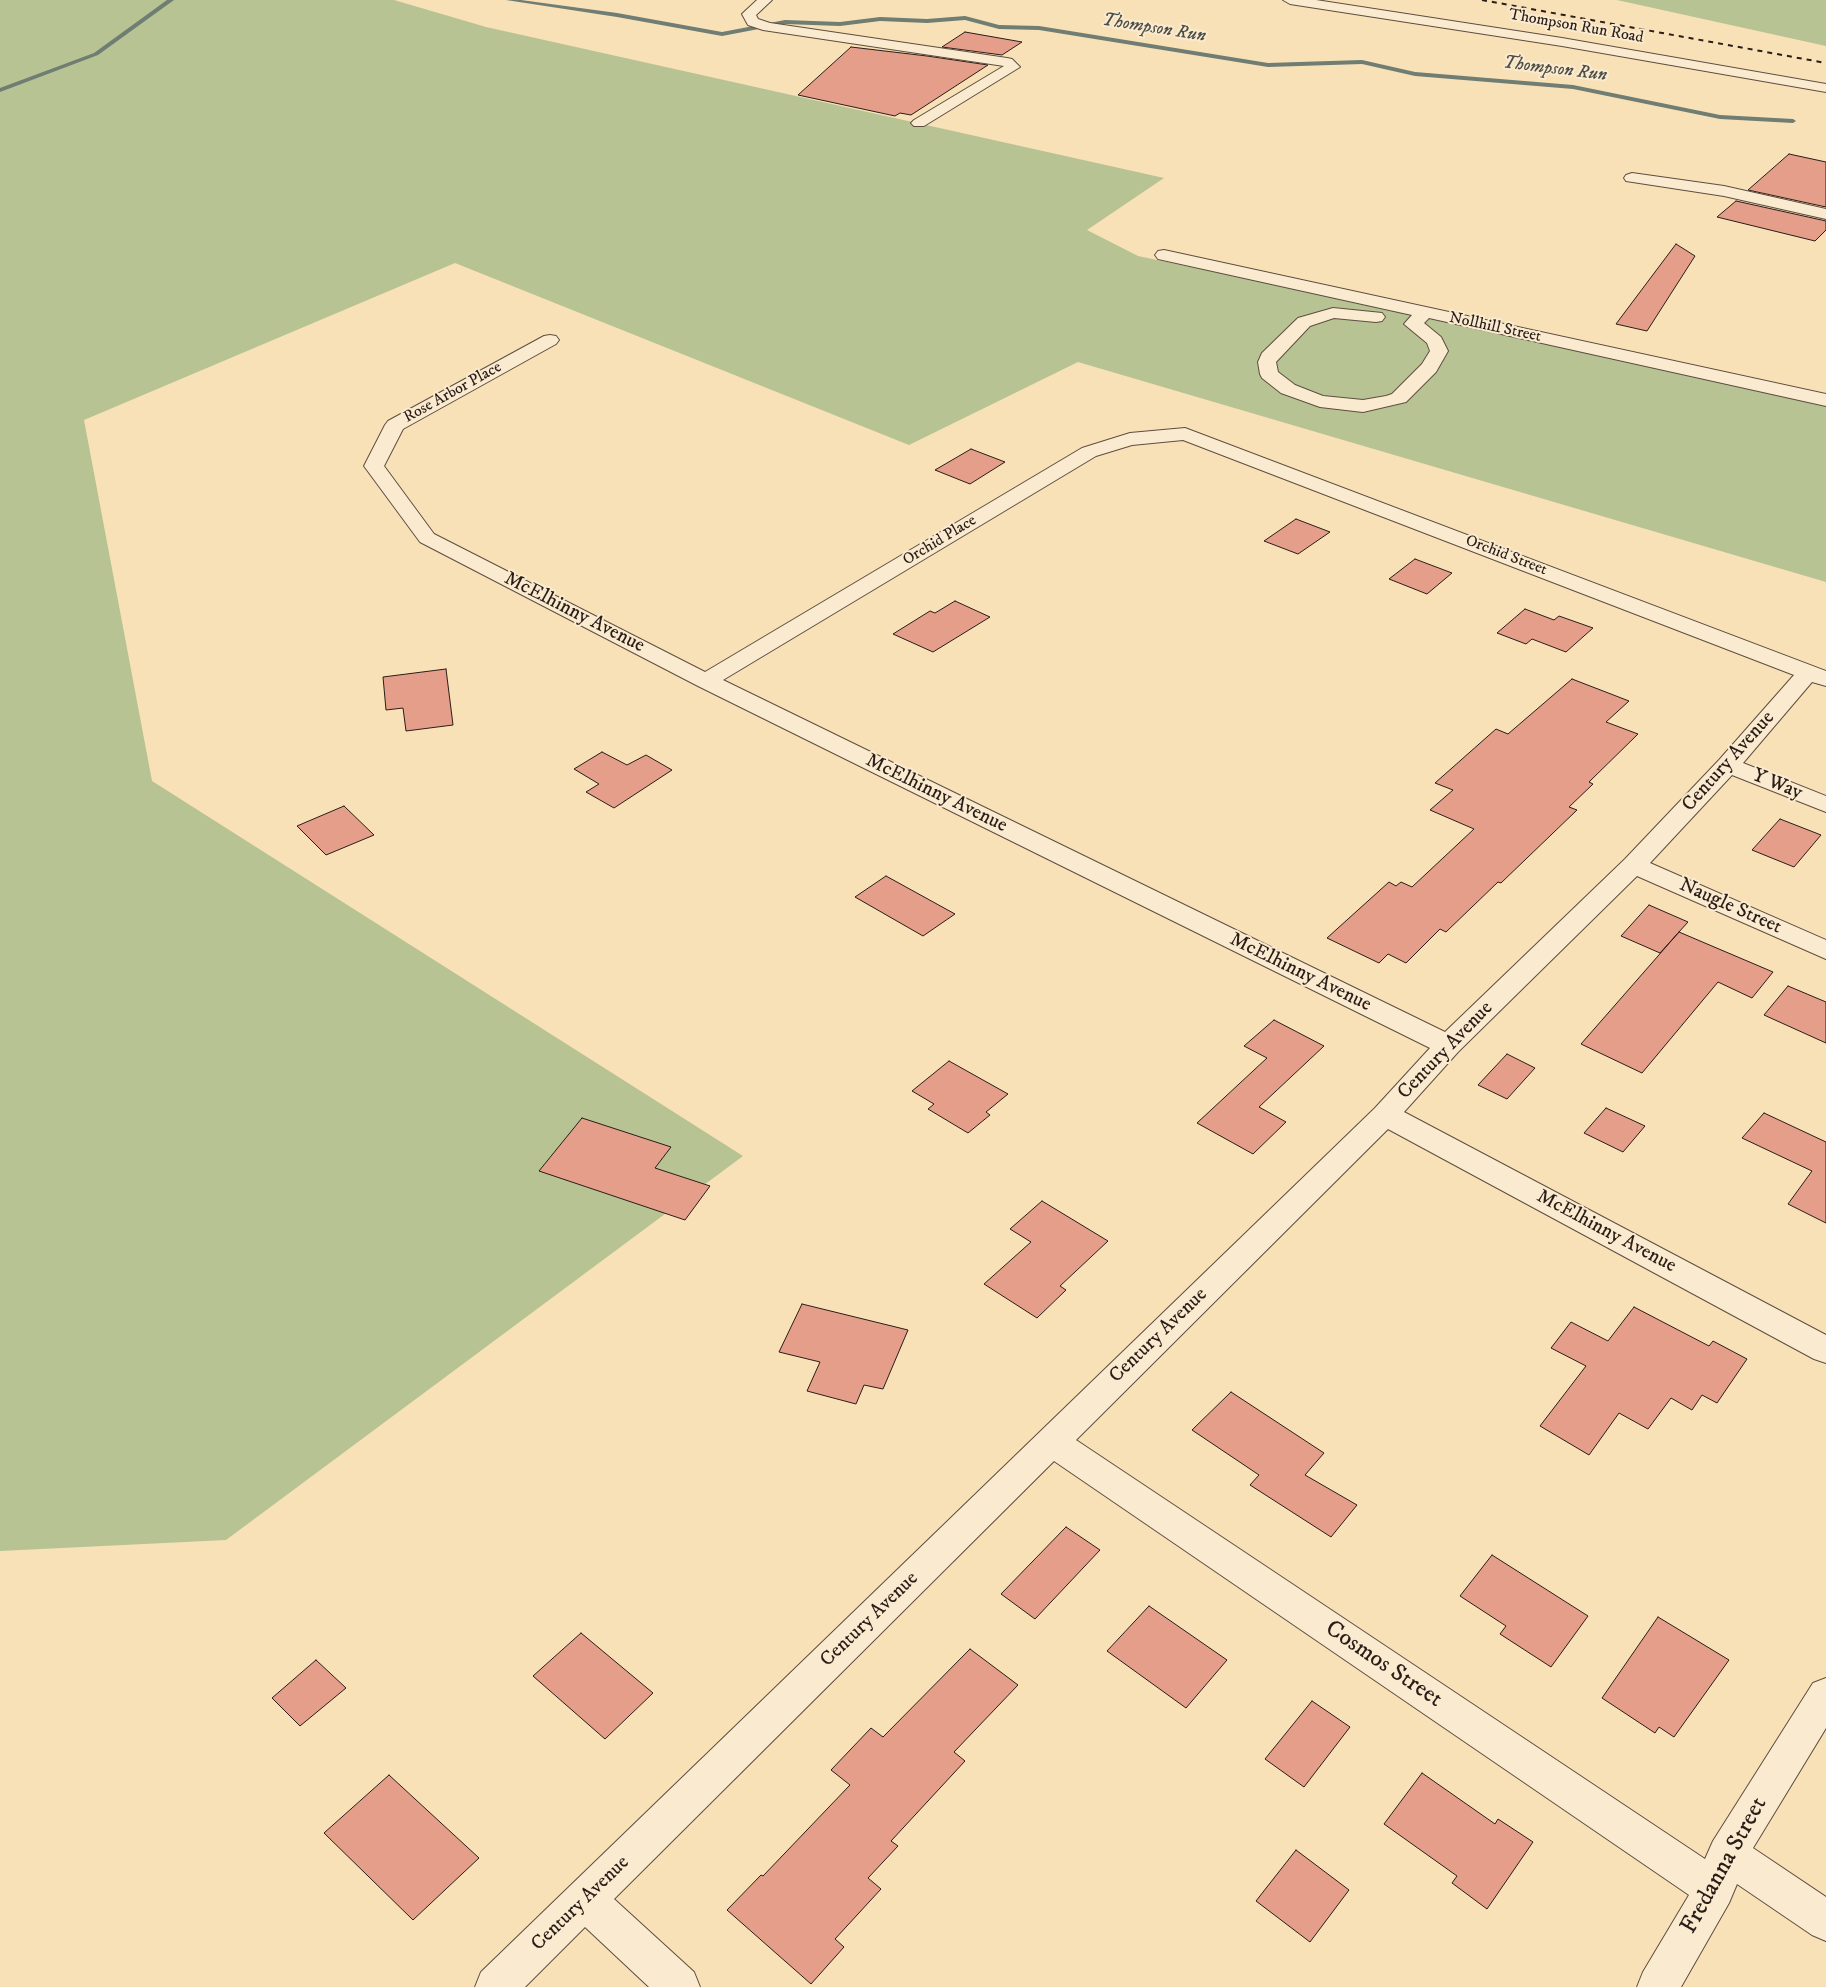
<!DOCTYPE html>
<style>
body{margin:0}
canvas{display:block;background:#f8e0b7}
</style>
<canvas width="1826" height="1987"></canvas>
<script>
const ctx = document.querySelector('canvas').getContext('2d');
ctx.lineJoin = 'round';
function paint(path, color) { ctx.fillStyle = color; ctx.fill(path, 'evenodd'); }
const poly = rows => new Path2D(rows.map(r => 'M' + r).join(''));
function trace(path, color, width, dash) { ctx.strokeStyle = color; ctx.lineWidth = width; ctx.lineCap = dash ? 'butt' : 'round'; ctx.setLineDash(dash || []); ctx.stroke(path); }
function drawText(font, color, halo, rows, align = 'center') {
  ctx.font = font + ' "IM FELL DW Pica",serif'; ctx.lineWidth = 4; ctx.setLineDash([]); ctx.textBaseline = 'middle'; ctx.strokeStyle = halo; ctx.fillStyle = color; for (const [text, x, y, turn = 0] of rows) {
    ctx.save(); ctx.translate(x, y); ctx.rotate((+turn || 0) * Math.PI / 180); ctx.textAlign = isNaN(turn) ? turn : align; if (halo) ctx.strokeText(text, 0, 0); ctx.fillText(text, 0, 0); ctx.restore();
  }
}
paint(poly([
 [0,0,394,0,486,27,1164,178,1087,230,1138,256,1826,401,1826,582,1078,362,909,445,455,263,84,420,152,781,743,1156,226,1540,0,1551],
 [1617,0,1826,0,1826,46]
]), '#b7c393');
paint(poly([
 [167,0,174,0,98,55,0,92,0,88,94,53,167,0],
 [506,0,521,0,617,13,722,32,785,20,840,22,880,17,927,19,965,16,999,25,1039,26,1268,63,1362,60,1415,72,1573,85,1720,115,1793,119,1796,121,1793,123,1720,119,1573,89,1415,76,1362,64,1268,67,1039,30,999,29,965,20,927,23,880,21,840,26,785,24,722,36,617,17,506,0]
]), '#6f7d73');
const building = poly([
 [965,32,1022,42,1002,55,942,47,965,32],
 [851,47,927,56,988,65,911,115,900,113,895,116,798,95,851,47],
 [1789,154,1826,162,1826,207,1748,190,1789,154],
 [1736,201,1826,221,1826,230,1815,241,1717,217,1736,201],
 [1676,244,1695,256,1647,331,1616,324,1676,244],
 [971,449,1005,462,970,484,935,470,971,449],
 [1296,519,1330,532,1298,554,1264,541,1296,519],
 [1415,559,1452,573,1427,594,1389,579,1415,559],
 [955,601,990,617,933,652,893,634,930,611,935,613,955,601],
 [1525,609,1554,620,1559,616,1593,628,1566,652,1532,639,1526,644,1497,633,1525,609],
 [446,669,453,725,406,731,403,708,386,710,383,677,446,669],
 [1572,679,1629,701,1606,722,1638,734,1589,782,1593,784,1569,807,1577,810,1501,883,1498,882,1446,932,1440,929,1406,963,1388,954,1379,963,1327,938,1389,882,1396,886,1401,882,1412,887,1474,829,1430,810,1453,790,1435,783,1496,729,1508,734,1572,679],
 [602,752,627,765,646,755,672,770,614,808,586,792,599,784,574,769,602,752],
 [344,806,374,835,326,855,297,826,344,806],
 [1780,819,1821,835,1794,867,1752,850,1780,819],
 [886,876,955,914,923,936,855,897,886,876],
 [1649,905,1688,922,1660,953,1621,936,1649,905],
 [1679,932,1773,972,1752,998,1718,982,1642,1073,1581,1044,1679,932],
 [1788,986,1826,1002,1826,1043,1764,1015,1788,986],
 [1274,1020,1324,1046,1259,1107,1286,1122,1253,1154,1197,1123,1267,1058,1244,1046,1274,1020],
 [1507,1054,1535,1068,1507,1099,1478,1085,1507,1054],
 [949,1061,1008,1094,986,1112,990,1115,968,1133,928,1109,934,1104,912,1091,949,1061],
 [1606,1108,1645,1126,1623,1152,1584,1133,1606,1108],
 [1764,1113,1826,1142,1826,1223,1788,1204,1812,1171,1742,1138,1764,1113],
 [582,1118,671,1147,655,1168,710,1186,685,1220,539,1171,582,1118],
 [1042,1201,1108,1241,1060,1286,1066,1290,1037,1318,984,1284,1031,1242,1010,1229,1042,1201],
 [802,1304,908,1330,883,1389,864,1385,856,1404,807,1391,820,1362,779,1352,802,1304],
 [1634,1307,1709,1346,1713,1341,1747,1359,1717,1403,1702,1395,1692,1410,1671,1398,1648,1429,1619,1413,1589,1455,1540,1426,1586,1366,1551,1348,1571,1322,1608,1341,1634,1307],
 [1231,1392,1324,1453,1305,1475,1357,1505,1331,1537,1250,1485,1259,1475,1192,1430,1231,1392],
 [1066,1527,1100,1550,1035,1619,1001,1594,1066,1527],
 [1492,1555,1588,1616,1551,1667,1500,1634,1506,1626,1460,1596,1492,1555],
 [1149,1606,1227,1660,1186,1708,1107,1651,1149,1606],
 [1658,1617,1729,1660,1674,1737,1659,1727,1655,1733,1602,1698,1658,1617],
 [581,1633,653,1693,605,1739,533,1676,581,1633],
 [970,1649,1018,1685,954,1752,965,1761,891,1841,898,1846,868,1878,881,1889,835,1939,844,1947,811,1984,727,1910,761,1875,763,1876,850,1785,831,1770,871,1728,883,1737,970,1649],
 [316,1660,346,1688,300,1726,272,1698,316,1660],
 [1312,1701,1350,1727,1304,1787,1265,1759,1312,1701],
 [1422,1773,1495,1824,1498,1819,1533,1842,1487,1909,1452,1883,1457,1876,1384,1824,1422,1773],
 [389,1775,479,1858,413,1920,324,1833,389,1775],
 [1296,1850,1349,1890,1310,1942,1256,1901,1296,1850]
]);
paint(building, '#e59e8a');
trace(building, '#2a1d18', 1);
const minor = poly([
 [757,0,772,0,756,15,758,19,770,23,1007,58,1012,59,1020,67,924,126,914,126,911,123,914,120,1004,66,763,30,748,25,742,14,757,0],
 [1283,0,1316,0,1562,38,1826,84,1826,92,1562,46,1290,4,1283,0],
 [1632,173,1724,186,1826,209,1826,219,1724,196,1626,181,1624,178,1626,175,1632,173],
 [1164,250,1826,394,1826,406,1429,318,1424,323,1441,337,1448,351,1436,372,1406,402,1363,412,1320,407,1281,393,1262,378,1260,374,1258,362,1262,353,1298,318,1333,308,1382,313,1385,317,1382,321,1376,322,1334,318,1310,326,1276,362,1278,372,1295,385,1323,396,1363,400,1386,396,1392,394,1422,364,1430,351,1427,343,1404,324,1412,315,1158,259,1155,255,1158,251,1164,250],
 [550,335,556,336,559,340,556,344,403,429,384,466,434,534,705,672,1082,448,1130,433,1185,428,1826,671,1826,686,1812,682,1743,763,1826,796,1826,812,1732,775,1650,863,1826,940,1826,959,1637,876,1458,1052,1404,1112,1826,1335,1826,1363,1814,1359,1388,1129,1076,1440,1705,1859,1713,1841,1813,1683,1826,1678,1826,1728,1753,1848,1826,1897,1826,1941,1812,1935,1737,1884,1729,1903,1681,1987,1637,1987,1643,1972,1689,1895,1054,1461,614,1899,694,1972,700,1987,649,1987,585,1927,525,1987,475,1987,481,1972,1375,1108,1430,1048,698,686,420,542,364,466,385,425,388,421,544,336,550,335],
 [1183,440,1794,675,1719,760,1625,859,1445,1032,723,680,1096,456,1132,445,1183,440]
]);
trace(minor, '#5e4e40', 2);
paint(minor, '#faebd0');
trace(poly([
 [1482,0,1826,63]
]), '#2a1d18', 2, [5, 5]);
drawText('16px', '#2a1d18', '#faebd0', [
 ["Thompson Run Road",1576,27,10],
 ["Nollhill Street",1495,328,12],
 ["Rose Arbor Place",453,393,-29],
 ["Orchid Place",940,541,-31],
 ["Orchid Street",1506,556,21]
]);
drawText('italic 18px', '#4c4d45', '#faebd0', [
 ["Thompson Run",1154,29,9],
 ["Thompson Run",1555,70,7]
]);
drawText('20px', '#2a1d18', '#faebd0', [
 ["McElhinny Avenue",574,613,27],
 ["Century Avenue",1729,762,-48],
 ["Y Way",1777,785,22],
 ["McElhinny Avenue",936,794,26],
 ["Naugle Street",1730,907,24],
 ["McElhinny Avenue",1300,973,26],
 ["Century Avenue",1446,1051,-46],
 ["McElhinny Avenue",1606,1232,28],
 ["Century Avenue",1159,1336,-44],
 ["Century Avenue",870,1620,-44],
 ["Century Avenue",581,1904,-44]
]);
drawText('24px', '#2a1d18', '#faebd0', [
 ["Cosmos Street",1383,1665,34],
 ["Fredanna Street",1725,1866,-61]
]);
</script>
